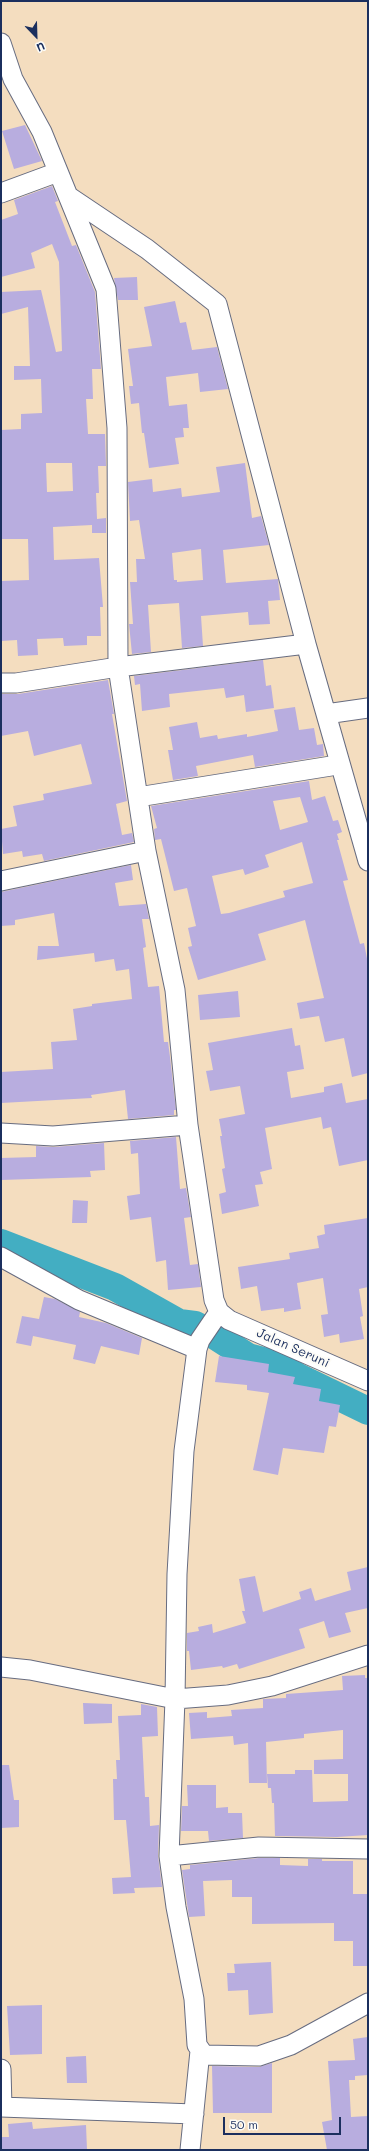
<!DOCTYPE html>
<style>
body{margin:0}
#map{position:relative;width:369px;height:2151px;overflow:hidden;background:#f4ddbf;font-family:Mali,sans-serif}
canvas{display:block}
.frame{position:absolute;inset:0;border:2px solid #1b2f5e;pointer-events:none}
.north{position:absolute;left:16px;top:16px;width:40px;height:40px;-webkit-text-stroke:3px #fdfcf7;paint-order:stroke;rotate:157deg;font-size:11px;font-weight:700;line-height:16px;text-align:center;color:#1b2f5e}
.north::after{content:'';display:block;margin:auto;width:14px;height:18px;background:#1b2f5e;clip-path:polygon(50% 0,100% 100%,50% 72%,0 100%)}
.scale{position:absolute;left:223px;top:2117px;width:118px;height:18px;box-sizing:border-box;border:2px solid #1b2f5e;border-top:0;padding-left:5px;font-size:12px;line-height:14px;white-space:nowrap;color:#1b2f5e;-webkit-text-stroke:3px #fdfcf7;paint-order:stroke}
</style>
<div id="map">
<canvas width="369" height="2151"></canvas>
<div class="frame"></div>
<div class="north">U</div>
<div class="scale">50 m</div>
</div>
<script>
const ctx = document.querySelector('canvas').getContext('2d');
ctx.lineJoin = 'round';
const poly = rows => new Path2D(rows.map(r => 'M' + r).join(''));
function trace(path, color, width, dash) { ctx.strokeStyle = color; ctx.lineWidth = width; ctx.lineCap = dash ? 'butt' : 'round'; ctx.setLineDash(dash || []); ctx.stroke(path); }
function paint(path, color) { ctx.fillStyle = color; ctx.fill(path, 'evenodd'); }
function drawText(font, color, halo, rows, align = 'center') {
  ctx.font = font + ' Mali,sans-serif'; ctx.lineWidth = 4; ctx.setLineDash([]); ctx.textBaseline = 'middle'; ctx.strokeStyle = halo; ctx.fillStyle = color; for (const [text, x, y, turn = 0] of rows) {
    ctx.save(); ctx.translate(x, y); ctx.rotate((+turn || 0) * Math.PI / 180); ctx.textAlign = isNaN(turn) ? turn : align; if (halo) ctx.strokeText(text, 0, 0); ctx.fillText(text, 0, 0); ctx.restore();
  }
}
trace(poly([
 [1,1243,115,1287,179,1323,195,1325,214,1335,248,1357,282,1366,296,1376,368,1411]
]), '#43aec2', 28);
paint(poly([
 [25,125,42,161,14,169,2,131],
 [52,186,58,201,55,202,72,246,76,245,95,292,101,369,92,369,93,399,86,399,88,434,105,434,106,466,98,466,99,493,96,493,97,519,106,518,106,533,92,533,92,525,53,527,54,560,99,558,103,607,100,607,101,636,87,636,87,645,64,646,63,638,37,639,38,655,18,656,17,640,1,641,1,581,29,580,28,539,1,539,1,430,21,429,21,414,42,413,41,379,14,380,14,366,30,366,28,307,1,314,1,292,41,290,56,352,62,351,59,262,52,244,31,253,35,268,1,277,1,220,18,214,14,200],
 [46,463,72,463,73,491,47,492],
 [137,277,138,300,118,300,114,278],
 [175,301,180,323,186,322,192,350,217,347,228,389,200,392,198,373,166,377,169,406,187,404,189,428,183,428,184,437,175,438,179,464,149,468,144,433,142,433,139,403,131,404,129,386,133,386,128,349,152,346,144,307],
 [245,463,252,518,261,516,269,545,223,550,226,583,278,579,280,600,268,601,270,624,249,625,248,612,201,616,203,646,182,648,179,603,148,605,151,652,132,654,129,624,133,624,130,582,137,582,136,559,145,559,139,520,130,521,128,482,152,479,153,492,181,488,182,497,220,492,216,467],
 [201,549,203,580,177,582,177,580,174,580,172,553],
 [263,660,266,686,271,685,274,708,246,712,244,695,226,698,224,688,169,694,170,707,142,711,140,684,135,685,134,676],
 [108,680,114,714,112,714,127,801,116,804,122,835,132,833,134,842,44,861,42,854,23,857,22,851,3,854,1,829,17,826,13,806,44,800,43,794,92,784,81,744,34,756,28,731,1,736,1,694,18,694],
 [295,707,299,730,314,728,317,745,323,744,324,756,255,767,253,755,196,766,198,776,173,780,168,750,173,750,169,727,197,722,200,738,217,735,218,739,247,734,247,737,278,731,274,710],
 [309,781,312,800,325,796,333,821,338,820,342,832,337,834,339,840,337,840,348,880,343,881,360,944,364,943,368,964,368,1073,352,1077,344,1038,325,1042,319,1016,300,1019,297,1003,324,998,305,920,258,934,266,960,198,980,188,947,192,946,188,928,196,926,187,888,174,891,161,839,155,840,154,829,157,828,151,806],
 [300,797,308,822,280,830,273,801],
 [302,842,313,883,283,891,285,897,229,913,221,914,212,876,243,869,245,875,269,867,265,855],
 [131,865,133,880,115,883,119,906,146,904,149,919,142,919,146,947,143,948,148,987,159,986,164,1042,168,1042,170,1057,176,1110,174,1110,174,1115,128,1119,125,1090,91,1095,92,1098,1,1103,1,1072,53,1069,51,1042,77,1040,73,1009,92,1006,92,1004,132,999,129,969,116,971,114,959,95,962,94,953,37,960,38,946,59,946,54,913,15,920,15,925,1,926,1,892],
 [238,991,240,1017,200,1020,198,995],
 [292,1028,295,1046,300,1045,304,1069,287,1072,291,1098,324,1092,324,1087,342,1083,346,1103,368,1099,368,1160,339,1166,331,1127,323,1129,321,1117,265,1128,272,1169,260,1172,263,1184,255,1185,259,1206,222,1214,219,1194,226,1192,222,1169,225,1168,220,1136,222,1136,219,1119,245,1114,240,1086,210,1091,206,1071,213,1070,208,1043],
 [176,1137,180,1189,186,1188,191,1217,184,1218,190,1265,198,1264,201,1287,168,1290,166,1260,156,1262,151,1217,130,1220,127,1196,140,1194,138,1153,131,1154,130,1141],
 [104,1143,105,1170,90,1171,91,1177,1,1180,1,1158,36,1157,36,1146,54,1147],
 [73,1200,88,1201,87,1223,72,1223],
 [368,1218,368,1287,359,1289,363,1316,360,1317,364,1339,340,1343,339,1334,324,1337,321,1315,328,1314,323,1278,297,1283,301,1309,284,1312,284,1308,261,1311,257,1286,241,1289,238,1267,290,1259,289,1253,319,1248,317,1236,325,1234,324,1225],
 [44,1297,55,1299,80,1312,79,1317,106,1323,142,1338,139,1355,101,1346,95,1364,73,1359,76,1345,33,1336,31,1346,16,1343,22,1316,39,1319],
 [219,1356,269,1364,268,1372,295,1377,293,1384,321,1389,319,1401,340,1405,336,1427,329,1426,324,1453,283,1448,278,1475,253,1470,269,1393,247,1390,247,1385,215,1382],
 [368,1567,368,1608,345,1613,351,1632,329,1638,324,1621,299,1629,305,1648,239,1669,237,1664,223,1668,222,1666,191,1670,189,1651,187,1651,187,1633,199,1631,198,1627,212,1624,213,1633,246,1623,242,1611,245,1611,239,1579,255,1576,263,1612,301,1599,299,1592,311,1588,315,1601,351,1590,347,1572],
 [365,1675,365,1678,368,1678,368,1835,337,1837,275,1836,274,1803,272,1803,271,1788,268,1788,267,1774,295,1774,295,1770,312,1770,313,1802,348,1801,348,1774,314,1774,314,1760,343,1759,343,1730,304,1734,304,1738,266,1742,267,1783,249,1783,248,1743,234,1745,233,1736,191,1739,189,1713,207,1712,207,1718,232,1716,231,1710,263,1708,263,1699,286,1698,286,1694,343,1690,342,1676],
 [83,1703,112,1704,112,1723,84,1724],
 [141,1704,157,1707,158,1736,142,1737,145,1797,149,1797,150,1826,159,1825,158,1856,162,1887,134,1888,135,1893,113,1894,112,1878,131,1877,126,1820,114,1820,113,1779,117,1779,116,1760,120,1760,118,1716,141,1715],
 [1,1765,9,1765,14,1800,19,1800,19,1827,1,1828],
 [187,1785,216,1785,216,1808,228,1807,228,1813,242,1813,243,1838,209,1841,208,1831,181,1831,182,1806,188,1806],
 [259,1858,280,1858,280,1865,308,1866,308,1859,322,1859,322,1861,353,1861,353,1894,368,1894,368,1966,353,1966,353,1941,334,1941,334,1923,252,1924,252,1897,232,1897,232,1880,203,1881,205,1916,189,1917,182,1870,190,1869,190,1865],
 [271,1962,273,2013,249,2015,248,1990,228,1991,227,1973,235,1973,234,1964],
 [42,2005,42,2054,10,2055,7,2006],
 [368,2037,368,2075,355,2076,355,2080,349,2080,351,2117,368,2116,368,2150,327,2150,322,2122,332,2120,328,2061,355,2060,353,2039],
 [86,2056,87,2083,67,2083,66,2057],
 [272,2063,272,2113,213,2113,212,2066,259,2067],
 [32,2122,33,2129,86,2125,87,2150,1,2150,1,2137,9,2137,8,2124]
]), '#b8addf');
const minor = poly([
 [1,43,13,79,42,132,106,289,117,428,118,667,146,851,175,990,188,1125,214,1300,219,1312,229,1320,368,1381],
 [1,193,58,172],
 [68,196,147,249,217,304,306,644],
 [1,683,16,683,118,667,306,644,326,714,368,708],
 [326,714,368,861],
 [138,797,331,766],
 [1,881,146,851],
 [1,1133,53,1136,188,1125],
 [1,1257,79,1300,197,1349],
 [219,1312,200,1340,197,1349,184,1451,177,1574,175,1699,169,1856,176,1907,194,1999,197,2045,204,2055,259,2056,291,2045,368,2003],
 [1,1667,30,1670,175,1699,228,1695,272,1686,368,1655],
 [169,1856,259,1847,368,1849],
 [1,2069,2,2107],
 [1,2107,194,2114],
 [190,2150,200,2051]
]);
trace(minor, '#676c80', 21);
trace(minor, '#fff', 19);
drawText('13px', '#1b2f5e', '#fdfcf7', [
 ["Jalan Seruni",293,1348,24]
]);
</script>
